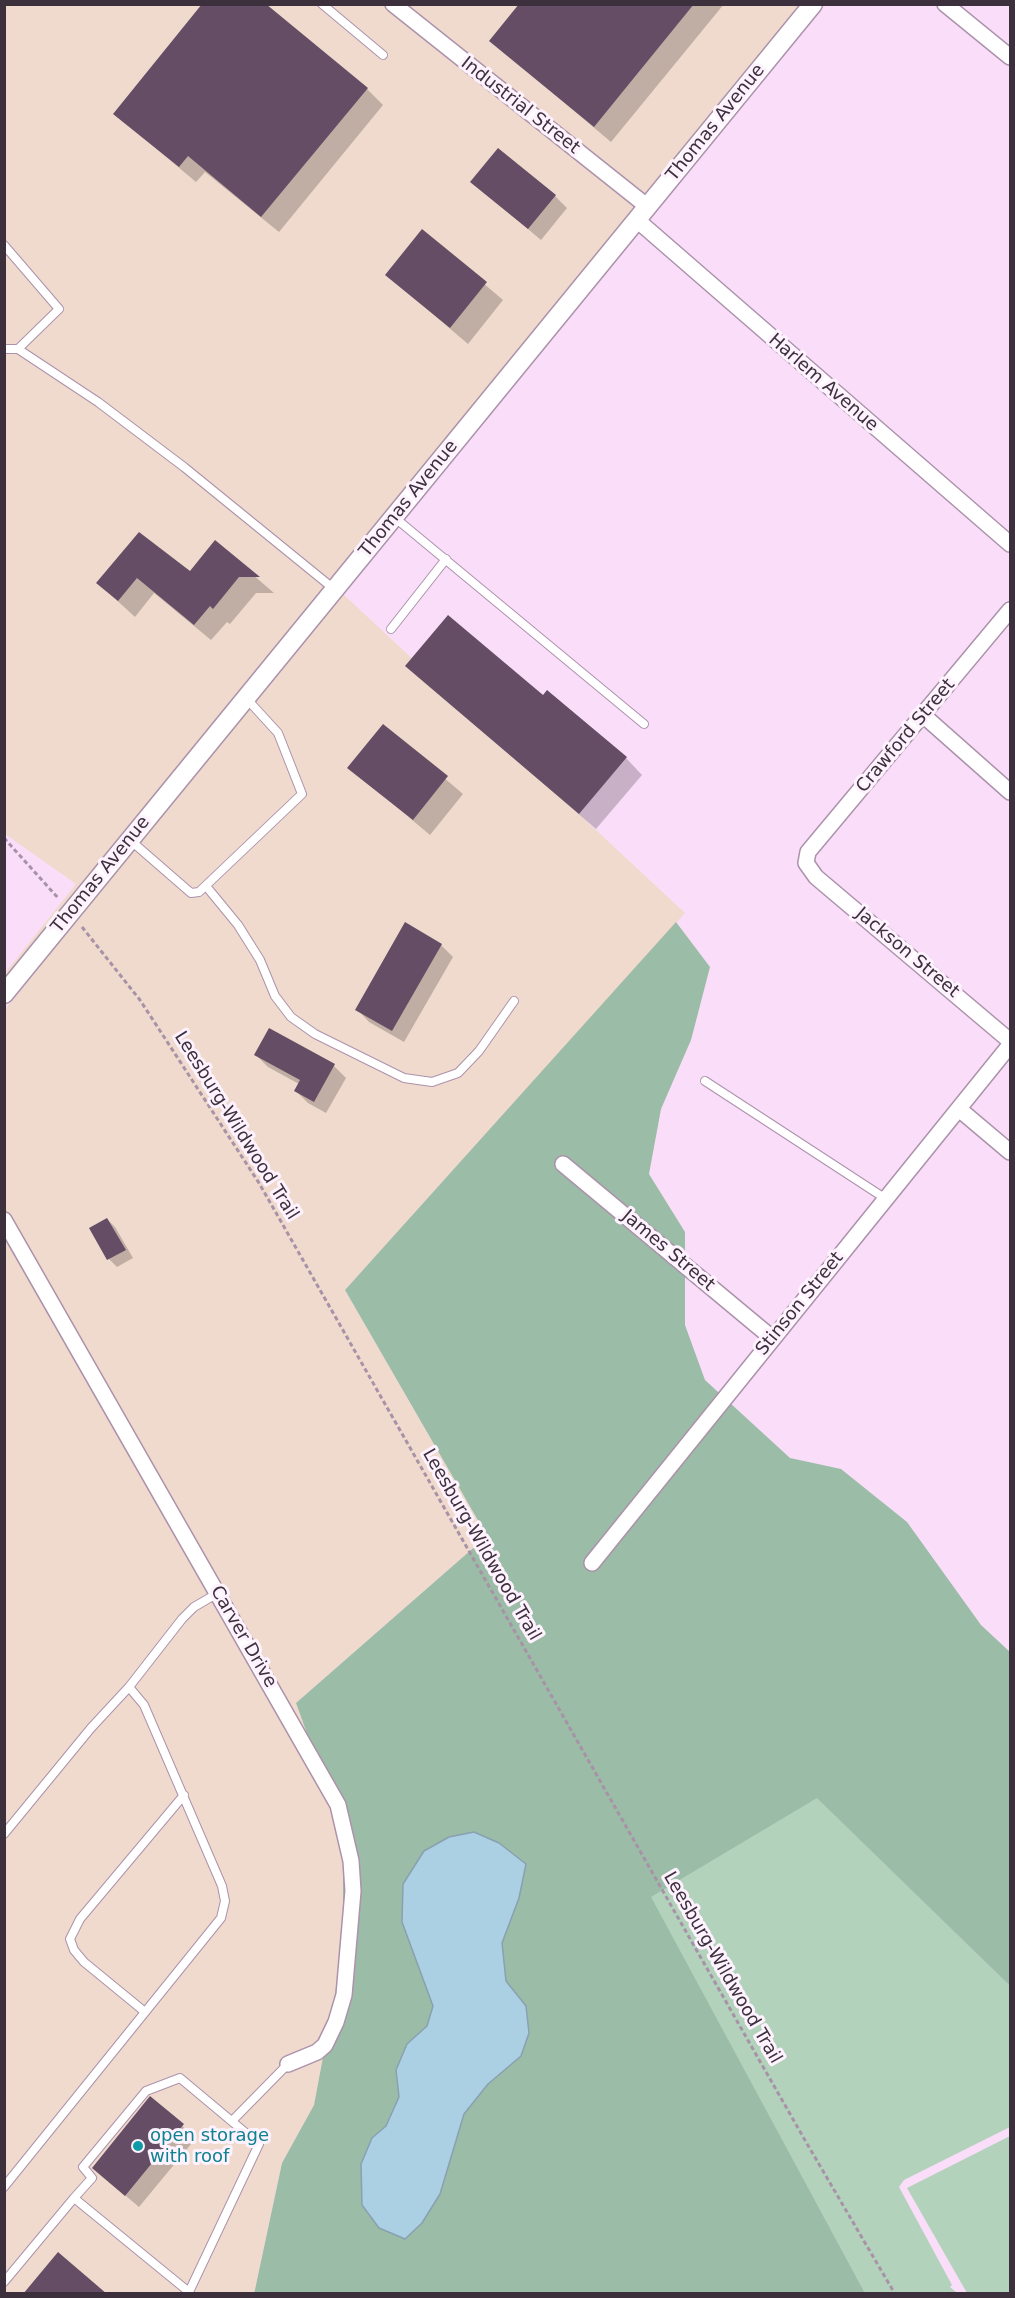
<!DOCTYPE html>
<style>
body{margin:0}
#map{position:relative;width:1015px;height:2298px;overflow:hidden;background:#fadef9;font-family:"DejaVu Sans",sans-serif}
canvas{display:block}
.frame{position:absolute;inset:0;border:6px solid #3b303b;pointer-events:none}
</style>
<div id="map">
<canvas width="1015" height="2298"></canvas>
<div class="frame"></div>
</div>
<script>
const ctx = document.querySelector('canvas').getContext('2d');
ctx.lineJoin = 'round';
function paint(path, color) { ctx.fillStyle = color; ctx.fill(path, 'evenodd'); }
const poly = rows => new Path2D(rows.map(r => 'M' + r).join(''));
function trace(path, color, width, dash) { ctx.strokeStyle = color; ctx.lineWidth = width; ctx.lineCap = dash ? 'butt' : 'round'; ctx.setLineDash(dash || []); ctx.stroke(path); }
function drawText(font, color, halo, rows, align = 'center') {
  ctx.font = font + ' "DejaVu Sans",sans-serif'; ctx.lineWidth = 6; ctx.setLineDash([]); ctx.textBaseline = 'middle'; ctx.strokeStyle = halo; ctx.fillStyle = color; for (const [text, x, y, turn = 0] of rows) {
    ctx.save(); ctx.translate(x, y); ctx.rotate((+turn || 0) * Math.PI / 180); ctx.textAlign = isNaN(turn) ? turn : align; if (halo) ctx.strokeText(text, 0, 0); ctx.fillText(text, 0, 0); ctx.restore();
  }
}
paint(poly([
 [5,5,801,5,5,980,5,973,76,884,5,834],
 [343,594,685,913,345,1290,487,1536,296,1703,343,1834,343,1951,314,2105,282,2163,254,2293,5,2294,5,1009]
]), '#f0dacd');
paint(poly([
 [817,1797,1010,1986,1010,2127,904,2180,899,2187,952,2285,950,2287,957,2293,865,2293,650,1897],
 [1010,2136,1010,2293,967,2293,907,2188]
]), '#b2d2bc');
paint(poly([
 [676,922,710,967,691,1040,661,1109,649,1174,685,1232,685,1325,705,1380,790,1458,841,1469,907,1522,981,1625,1010,1652,1010,1986,817,1798,651,1897,865,2293,254,2294,282,2163,314,2105,343,1951,343,1834,296,1703,487,1536,345,1290],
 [526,1864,519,1898,502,1943,506,1981,526,2006,520,2056,488,2084,464,2114,440,2194,371,2139,386,2126,400,2097,396,2070,407,2044,427,2026,433,2006,402,1922]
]), '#9bbca6');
const water = poly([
 [474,1832,499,1843,526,1864,519,1898,502,1943,506,1981,526,2006,529,2033,521,2056,488,2084,464,2114,440,2194,422,2223,405,2239,379,2228,362,2205,361,2164,372,2138,386,2126,399,2097,396,2070,407,2044,427,2026,433,2006,402,1922,403,1884,424,1851,449,1837,474,1832]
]);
paint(water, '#abd0e4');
trace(water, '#89a0b1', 1.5);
paint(poly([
 [521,4,724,4,611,142,491,41],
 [367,89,383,105,279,232,205,172,196,182,115,114],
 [472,182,555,196,567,208,541,240],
 [422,231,503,300,468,344,387,275],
 [139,534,190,573,215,542,274,593,256,593,230,624,227,622,211,640,154,593,135,617,98,583],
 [407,666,543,697,626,758,642,775,596,829],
 [383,726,463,794,430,835,349,767],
 [441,945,453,957,404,1042,369,1022,357,1009],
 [256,1055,334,1066,346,1078,326,1113,308,1103,296,1091,299,1084,268,1067],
 [107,1219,115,1227,133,1258,117,1267,109,1259,91,1229],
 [150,2098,196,2138,139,2207,107,2180]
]), '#0003');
paint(poly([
 [202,4,266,4,368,88,261,217,188,156,179,167,113,114],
 [519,4,694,4,594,127,489,41],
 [498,148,556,195,528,229,470,182],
 [422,229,487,282,450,328,385,275],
 [139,532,190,571,215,540,260,577,239,577,213,609,210,606,194,625,137,578,118,601,96,583],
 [448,615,543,695,547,690,627,757,579,814,405,666],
 [383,724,448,776,413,820,347,768],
 [405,922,442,944,392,1031,355,1010],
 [269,1028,335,1064,314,1102,294,1091,300,1080,254,1055],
 [107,1218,126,1250,107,1260,89,1228],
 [150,2096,184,2124,125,2196,92,2168],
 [58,2252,107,2294,23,2294]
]), '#654e65');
const service = poly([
 [322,4,383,55],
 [4,245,59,309,18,349,4,349],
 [18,349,98,402,184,467,334,589],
 [394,517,644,724],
 [391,629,446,559],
 [130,840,191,893,199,892,302,794,278,733,246,698],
 [206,886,238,925,260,960,275,996,291,1017,315,1034,404,1078,432,1082,458,1073,479,1051,514,1001],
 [705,1081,886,1199],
 [4,1834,91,1728,129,1687,182,1619,194,1607,218,1593],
 [145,2012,84,1962,74,1950,70,1939,80,1919,184,1795],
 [232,2121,288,2064],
 [4,2187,221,1918,225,1901,222,1886,144,1705,129,1687],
 [4,2282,74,2198],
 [188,2294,189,2292,259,2144,180,2078,146,2091,83,2167,92,2178,74,2198,189,2292]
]);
const minor = poly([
 [393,4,648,207],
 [945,4,1010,57],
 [637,220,1010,544],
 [1010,610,808,852,806,863,816,877,1010,1041],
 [923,715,1010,792],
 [959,1109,1010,1152],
 [563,1164,772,1338],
 [4,1220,338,1805,351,1861,353,1891,344,1995,336,2022,325,2045,317,2052,288,2064],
 [592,1563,1010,1045]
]);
const tertiary = poly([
 [4,994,813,4]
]);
trace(service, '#ac92ab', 10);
trace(minor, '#ac92ab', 18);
trace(tertiary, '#ac92ab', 21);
trace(poly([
 [4,838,59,899],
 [82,927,140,1000,259,1183,806,2142,895,2294]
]), '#a792a7', 3, [4.5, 3]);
trace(service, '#fff', 8);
trace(minor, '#fff', 15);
trace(tertiary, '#fff', 18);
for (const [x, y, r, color] of [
 [138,2146,6,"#0f9aa8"]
]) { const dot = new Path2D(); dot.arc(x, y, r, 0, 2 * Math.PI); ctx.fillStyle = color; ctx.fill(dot); trace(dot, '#fdf2fd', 2); }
drawText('18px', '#3b303b', '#fdf2fd', [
 ["Industrial Street",520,106,38],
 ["Thomas Avenue",716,123,-51],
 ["Harlem Avenue",823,383,41],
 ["Thomas Avenue",409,499,-51],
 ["Crawford Street",906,736,-50],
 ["Thomas Avenue",101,875,-51],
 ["Jackson Street",907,953,40],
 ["Leesburg-Wildwood Trail",236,1126,58],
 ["James Street",668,1251,40],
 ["Stinson Street",800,1304,-51],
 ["Leesburg-Wildwood Trail",481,1545,60],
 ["Carver Drive",243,1637,60],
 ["Leesburg-Wildwood Trail",722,1968,60]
]);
drawText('18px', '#0d838f', '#fdf2fd', [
 ["open storage",150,2136],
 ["with roof",150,2157]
], 'left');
</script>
